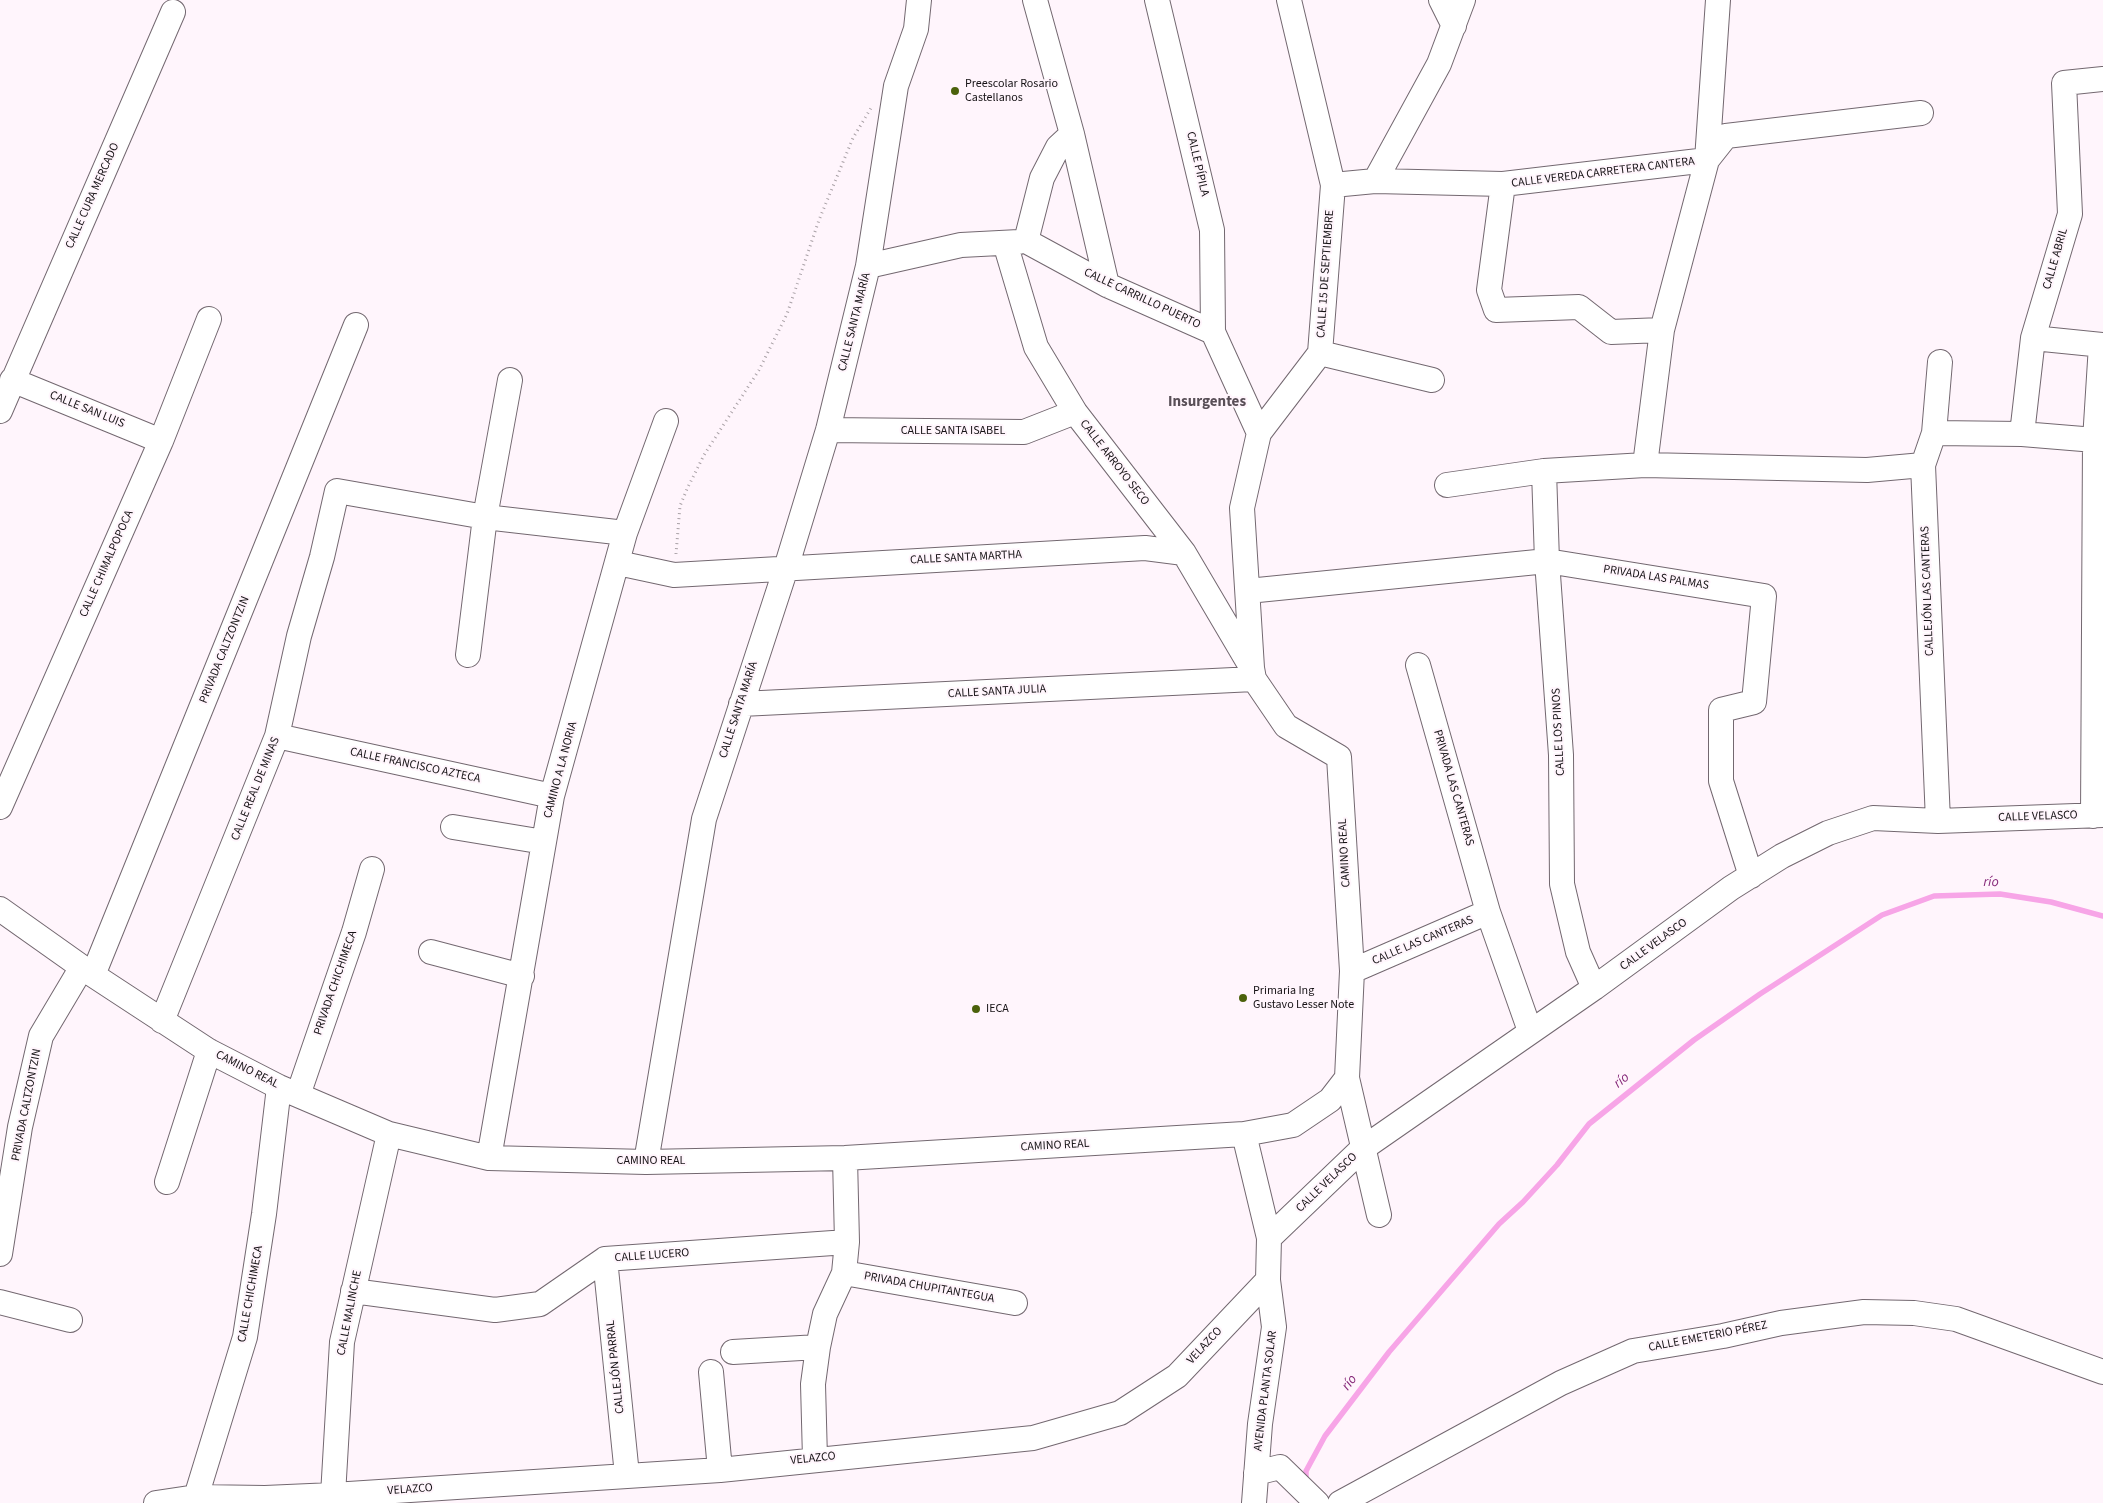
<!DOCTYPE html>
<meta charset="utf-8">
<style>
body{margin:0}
canvas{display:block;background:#fff5fc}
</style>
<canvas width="2103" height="1503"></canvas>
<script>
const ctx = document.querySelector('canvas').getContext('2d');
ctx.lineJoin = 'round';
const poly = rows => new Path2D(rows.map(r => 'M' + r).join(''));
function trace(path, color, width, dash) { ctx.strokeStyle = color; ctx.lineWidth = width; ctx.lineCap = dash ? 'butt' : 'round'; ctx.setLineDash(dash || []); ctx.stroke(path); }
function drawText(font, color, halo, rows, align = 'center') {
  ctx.font = font + ' "Source Sans 3",sans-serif'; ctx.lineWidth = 4; ctx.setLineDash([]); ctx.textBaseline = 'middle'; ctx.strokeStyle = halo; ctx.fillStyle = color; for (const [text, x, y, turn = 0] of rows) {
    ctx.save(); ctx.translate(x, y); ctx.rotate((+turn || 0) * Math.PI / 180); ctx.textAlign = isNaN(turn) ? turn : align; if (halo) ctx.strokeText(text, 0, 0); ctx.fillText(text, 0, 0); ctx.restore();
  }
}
trace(poly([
 [1306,1483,1306,1471,1325,1436,1389,1352,1499,1224,1523,1202,1557,1165,1589,1124,1694,1040,1760,994,1882,915,1934,896,2000,894,2051,902,2103,916]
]), '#f7a5e7', 5.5);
const minor = poly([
 [1035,0,1072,134,1107,285],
 [1157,0,1212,230,1213,332],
 [1289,0,1333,185,1320,353,1259,433,1242,508,1252,668,1254,679,1286,726,1339,757,1352,971,1347,1078,1379,1215],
 [1441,0,1454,26],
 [1375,181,1439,64,1463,0],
 [1503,184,1489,290,1496,310,1579,307,1611,332,1662,330],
 [1333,185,1375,181,1503,184,1707,160,1726,136,1921,113],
 [1026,241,1107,285,1213,332,1259,433],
 [1026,241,1042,178,1058,147,1072,134],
 [1005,243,1036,347,1075,412,1184,553,1250,665],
 [868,266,961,245,1019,242],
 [2033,338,2103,345],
 [1320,353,1432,380],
 [12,380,161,441],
 [0,411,173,12],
 [828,430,1024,432,1075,412],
 [1934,433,2022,434,2095,440],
 [2022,434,2033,338,2070,214,2064,83,2103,79],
 [1645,465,1662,330,1707,160,1718,0],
 [1544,471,1547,561,1561,755,1562,884,1578,952,1594,988],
 [1447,485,1544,471,1645,465,1867,470,1923,465],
 [618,563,674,575,1145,548,1184,553],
 [1248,591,1547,561,1764,596,1754,702,1721,710,1721,781,1751,876],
 [468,655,485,517,510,380],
 [1418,665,1488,912,1530,1031],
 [741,704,1254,679],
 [277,736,552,796],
 [0,807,161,441,209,319],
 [2093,816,2095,440,2101,345],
 [1938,821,1923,465,1934,433,1940,362],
 [453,827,544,842],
 [0,909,93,975,209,1051,279,1087,389,1134,489,1158,646,1162,845,1158,1244,1134,1293,1125,1330,1100,1347,1078],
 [431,952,522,976],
 [1352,971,1488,912],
 [93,975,356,325],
 [162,1021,277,736,299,636,322,557,337,491,485,517,625,533],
 [298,1095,354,932,372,869],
 [1244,1134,1269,1238,1268,1280,1274,1327,1260,1424,1254,1503],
 [489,1158,552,796,625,533,666,421],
 [646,1162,704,819,786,568,828,430,868,266,896,86,916,29,919,0],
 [167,1182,209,1051],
 [1269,1238,1362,1149,1594,988,1731,888,1782,856,1828,833,1873,818,1938,821,2103,815],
 [0,1254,20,1127,41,1036,82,967],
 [605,1259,627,1475],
 [844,1273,1015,1303],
 [353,1291,495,1310,540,1304,605,1259,847,1242],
 [0,1302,70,1320],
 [733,1352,818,1347],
 [711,1372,720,1470],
 [815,1459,813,1384,818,1347,825,1314,844,1273,847,1242,845,1158],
 [1256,1473,1280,1467,1317,1503],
 [333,1495,342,1342,389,1134],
 [196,1497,245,1337,264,1214,279,1087],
 [156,1503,196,1497,265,1498,333,1495,720,1470,1033,1438,1120,1413,1177,1376,1268,1280],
 [1340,1503,1561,1383,1633,1351,1723,1336,1781,1323,1864,1312,1914,1313,1956,1319,2103,1372]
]);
trace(minor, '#736870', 26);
trace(poly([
 [676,554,680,506,687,489,704,455,759,370,787,314,819,220,853,138,871,108]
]), '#a9a1a6', 3, [1, 4]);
trace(minor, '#fff', 24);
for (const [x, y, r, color] of [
 [955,91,5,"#4b610b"],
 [1243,998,5,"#4b610b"],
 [976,1009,5,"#4b610b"]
]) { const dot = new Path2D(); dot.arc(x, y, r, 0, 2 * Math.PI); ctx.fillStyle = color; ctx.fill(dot); trace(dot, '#fff5fc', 2); }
drawText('12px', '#171316', '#fff5fc', [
 ["Preescolar Rosario",965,84],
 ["Castellanos",965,98],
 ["Primaria Ing",1253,991],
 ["Gustavo Lesser Note",1253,1005],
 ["IECA",986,1009]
], 'left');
drawText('12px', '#171316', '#fff5fc', [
 ["CALLE PÍPILA",1197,164,77],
 ["CALLE VEREDA CARRETERA CANTERA",1603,173,-7],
 ["CALLE CURA MERCADO",93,196,-66],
 ["CALLE ABRIL",2056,259,-74],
 ["CALLE 15 DE SEPTIEMBRE",1326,274,-86],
 ["CALLE CARRILLO PUERTO",1142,299,25],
 ["CALLE SANTA MARÍA",855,322,-76],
 ["CALLE SAN LUIS",87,410,22],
 ["CALLE SANTA ISABEL",953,431],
 ["CALLE ARROYO SECO",1114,463,52],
 ["CALLE SANTA MARTHA",966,558,-3],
 ["CALLE CHIMALPOPOCA",107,564,-66],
 ["PRIVADA LAS PALMAS",1656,578,9],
 ["CALLEJÓN LAS CANTERAS",1928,591,-92],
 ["PRIVADA CALTZONTZIN",225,650,-68],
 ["CALLE SANTA JULIA",997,692,-3],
 ["CALLE SANTA MARÍA",739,710,-72],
 ["CALLE LOS PINOS",1559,732,-93],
 ["CALLE FRANCISCO AZTECA",415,766,12],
 ["CAMINO A LA NORIA",561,770,-75],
 ["PRIVADA LAS CANTERAS",1453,788,74],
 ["CALLE REAL DE MINAS",256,789,-68],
 ["CALLE VELASCO",2038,817,-2],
 ["CAMINO REAL",1345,853,-93],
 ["CALLE LAS CANTERAS",1423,941,-23],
 ["CALLE VELASCO",1654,945,-36],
 ["PRIVADA CHICHIMECA",336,983,-71],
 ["CAMINO REAL",247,1070,27],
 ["PRIVADA CALTZONTZIN",27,1105,-79],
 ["CAMINO REAL",1055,1146,-3],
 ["CAMINO REAL",651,1161],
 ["CALLE VELASCO",1327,1183,-44],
 ["CALLE LUCERO",652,1256,-4],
 ["PRIVADA CHUPITANTEGUA",929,1288,10],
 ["CALLE CHICHIMECA",251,1294,-80],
 ["CALLE MALINCHE",350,1313,-79],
 ["CALLE EMETERIO PÉREZ",1708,1337,-11],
 ["VELAZCO",1205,1346,-47],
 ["CALLEJÓN PARRAL",616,1367,-96],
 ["AVENIDA PLANTA SOLAR",1266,1391,-83],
 ["VELAZCO",813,1459,-6],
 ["VELAZCO",410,1490,-4]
]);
drawText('italic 14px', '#872a7a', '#fff5fc', [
 ["río",1991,883,1],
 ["río",1622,1081,-39],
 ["río",1350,1383,-53]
]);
drawText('bold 15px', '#594f57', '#fff5fc', [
 ["Insurgentes",1207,403]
]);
</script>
